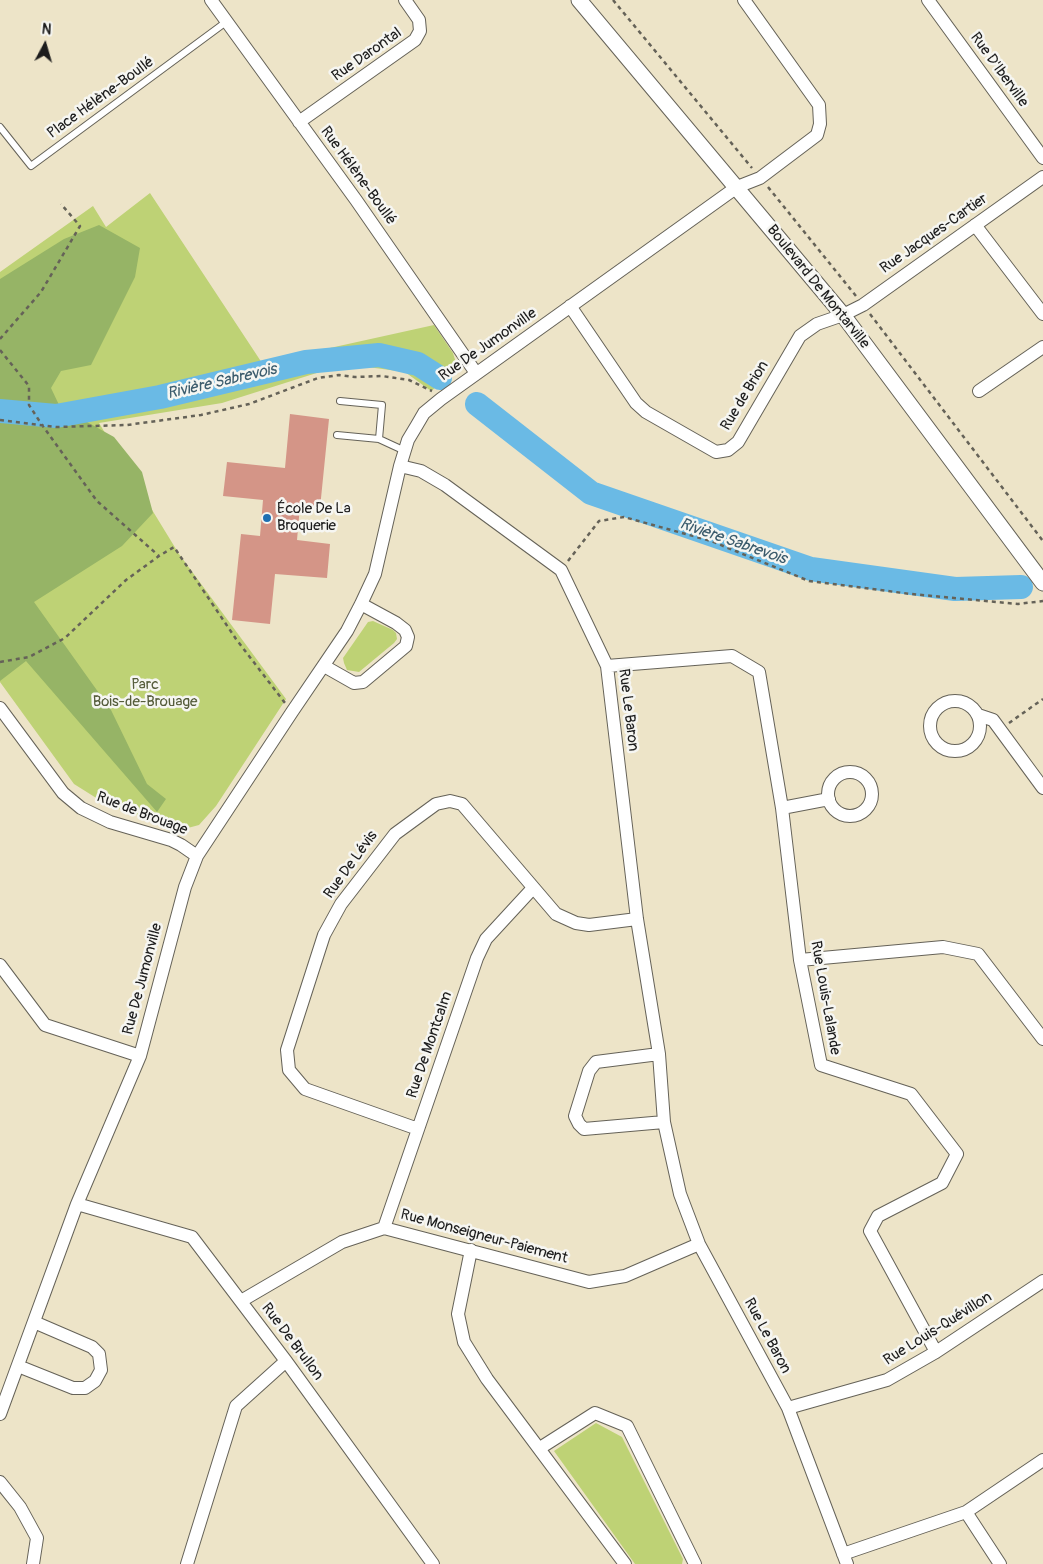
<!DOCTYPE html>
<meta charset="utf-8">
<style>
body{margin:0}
#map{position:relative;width:1043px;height:1564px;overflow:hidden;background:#ede4c8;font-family:Pangolin,sans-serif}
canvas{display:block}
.north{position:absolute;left:20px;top:20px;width:50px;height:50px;-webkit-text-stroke:4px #f6f6f2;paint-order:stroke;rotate:6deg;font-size:14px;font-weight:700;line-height:20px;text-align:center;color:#1c1c1c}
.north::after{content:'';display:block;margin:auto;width:18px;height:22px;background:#1c1c1c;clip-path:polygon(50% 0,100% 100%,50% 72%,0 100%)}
</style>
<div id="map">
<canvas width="1043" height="1564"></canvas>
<div class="north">N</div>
</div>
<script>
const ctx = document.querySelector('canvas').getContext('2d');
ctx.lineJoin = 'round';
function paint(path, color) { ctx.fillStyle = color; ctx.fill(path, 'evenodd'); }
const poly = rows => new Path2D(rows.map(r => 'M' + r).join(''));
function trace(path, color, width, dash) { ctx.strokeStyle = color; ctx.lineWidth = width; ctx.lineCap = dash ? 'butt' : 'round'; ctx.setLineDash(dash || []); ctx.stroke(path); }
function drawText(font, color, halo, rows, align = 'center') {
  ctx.font = font + ' Pangolin,sans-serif'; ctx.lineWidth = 5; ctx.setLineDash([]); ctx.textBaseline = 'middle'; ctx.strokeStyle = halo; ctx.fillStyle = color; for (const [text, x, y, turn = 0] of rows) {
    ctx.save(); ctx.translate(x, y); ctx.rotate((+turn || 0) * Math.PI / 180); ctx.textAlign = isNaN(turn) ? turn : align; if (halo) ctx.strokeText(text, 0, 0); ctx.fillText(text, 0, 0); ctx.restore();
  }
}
paint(poly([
 [150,193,262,363,434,325,453,353,456,363,454,371,447,379,431,391,405,372,345,364,222,403,99,423,179,554,286,699,216,806,199,825,184,829,109,806,74,784,0,682,0,272,93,206,106,227],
 [373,621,393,630,396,633,397,639,394,643,359,672,347,670,344,663,343,658,368,622],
 [596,1423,622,1437,683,1559,682,1564,635,1564,554,1451]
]), '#bed275');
paint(poly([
 [99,225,140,248,135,277,91,365,61,371,51,388,60,407,114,437,142,472,153,513,122,546,34,602,111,710,147,784,166,799,157,812,26,661,0,681,0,279,64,239]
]), '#96b466');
trace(poly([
 [477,404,591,493,811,569,955,589,1021,587],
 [0,411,56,416,160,397,306,362,379,355,418,364,440,378]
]), '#6abae5', 24);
paint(poly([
 [290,414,329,419,320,508,300,506,297,540,330,544,327,578,275,574,270,624,232,620,241,534,260,536,263,500,223,496,227,462,285,468]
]), '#d49587');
const service = poly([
 [0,127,31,166,226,22],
 [340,401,382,405,379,439,405,451],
 [337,435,379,439]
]);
const minor = poly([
 [211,0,356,200,476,373],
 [928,0,1043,158],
 [299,122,415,40,420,31,419,20,405,0],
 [975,225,1043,314],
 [570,306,636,403,646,412,716,452,728,450,738,442,800,336,817,324,843,315,863,305,1043,177],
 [979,391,1043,347],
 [400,466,421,471,445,485,561,570,607,666,637,919,659,1054,664,1122,680,1194,699,1244,788,1408,847,1564],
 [324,666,354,683,363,682,406,646,408,637,405,630,396,623,361,604],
 [607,666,732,656,759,672,782,808,800,960,821,1065,911,1094,957,1154,942,1183,878,1216,870,1231,936,1352],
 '930 726a25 25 0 1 1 50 0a25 25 0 1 1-50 0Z',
 [0,708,63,793,81,808,110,822,171,840,181,845,197,856],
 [978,715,993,720,1043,788],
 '828 794a22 22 0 1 1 44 0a22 22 0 1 1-44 0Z',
 [782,808,829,799],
 [800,960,943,947,978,954,1043,1039],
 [0,965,45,1025,140,1056],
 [659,1054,596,1062,589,1071,575,1116,579,1124,584,1129,664,1122],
 [418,1129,305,1089,289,1070,287,1050,324,935,341,904,395,834,436,804,450,801,462,804,556,914,576,923,589,925,637,919],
 [77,1204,192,1237,286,1361,433,1564],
 [384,1228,477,958,486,939,533,888],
 [471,1250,458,1314,464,1342,487,1379,625,1564],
 [241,1301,342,1242,384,1228,589,1282,625,1276,699,1244],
 [18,1366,73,1388,85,1388,95,1381,101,1370,99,1354,92,1347,34,1322],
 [788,1408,887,1380,936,1352,1043,1281],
 [0,1414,77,1204,140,1056,185,887,197,856,292,712,347,631,361,604,375,574,400,466,408,440,417,425,424,413,441,399,737,187,760,178,817,135,820,124,819,105,744,0],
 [540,1448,595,1413,627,1426,695,1564],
 [0,1482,20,1507,37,1538,33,1564],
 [966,1512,1000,1564],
 [843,1554,966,1512,1043,1460],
 [187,1564,236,1406,286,1361]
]);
const tertiary = poly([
 [579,0,843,315,1043,583]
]);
trace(service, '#656258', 8);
trace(minor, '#656258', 14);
trace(tertiary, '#656258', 17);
trace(poly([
 [613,0,752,168],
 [768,187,856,296],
 [870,314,1043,541],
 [0,339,41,292,80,226,61,204],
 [0,350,29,386,29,405,42,425,97,501,159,556],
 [0,420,56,427,127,425,201,415,249,404,318,378,339,375,355,377,382,376,409,380,432,391],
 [568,561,599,521,624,517,711,541,809,581,911,594,1018,604,1043,601],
 [0,662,29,657,65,638,126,580,159,556,174,547,236,639,285,703],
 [1009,723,1043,699]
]), '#656258', 2.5, [4, 4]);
trace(service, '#fff', 6);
trace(minor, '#fff', 12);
trace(tertiary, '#fff', 15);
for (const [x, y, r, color] of [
 [267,518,5,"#1f6fb2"]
]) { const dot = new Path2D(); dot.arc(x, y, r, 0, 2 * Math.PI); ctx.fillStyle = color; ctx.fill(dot); trace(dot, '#f6f6f2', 2); }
drawText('15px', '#1c1c1c', '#f6f6f2', [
 ["Rue Darontal",367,55,-35],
 ["Rue D'Iberville",999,70,54],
 ["Place Hélène-Boullé",101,98,-36],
 ["Rue Hélène-Boullé",358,176,54],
 ["Rue Jacques-Cartier",934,234,-35],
 ["Boulevard De Montarville",818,287,51],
 ["Rue De Jumonville",488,345,-35],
 ["Rue de Brion",745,396,-59],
 ["Rue Le Baron",628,710,83],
 ["Rue de Brouage",142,814,21],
 ["Rue De Lévis",351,865,-54],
 ["Rue De Jumonville",143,979,-75],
 ["Rue Louis-Lalande",825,998,80],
 ["Rue De Montcalm",430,1045,-71],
 ["Rue Monseigneur-Paiement",484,1237,15],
 ["Rue Louis-Quévillon",938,1329,-32],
 ["Rue Le Baron",767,1336,62],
 ["Rue De Brullon",292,1342,53]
]);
drawText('15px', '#1c1c1c', '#f6f6f2', [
 ["École De La",277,509],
 ["Broquerie",277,526]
], 'left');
drawText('15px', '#555c3b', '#f6f6f2', [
 ["Parc",145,685],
 ["Bois-de-Brouage",145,702]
]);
drawText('italic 16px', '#3b5b6c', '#f6f6f2', [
 ["Rivière Sabrevois",222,382,-13],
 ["Rivière Sabrevois",733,542,19]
]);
</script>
